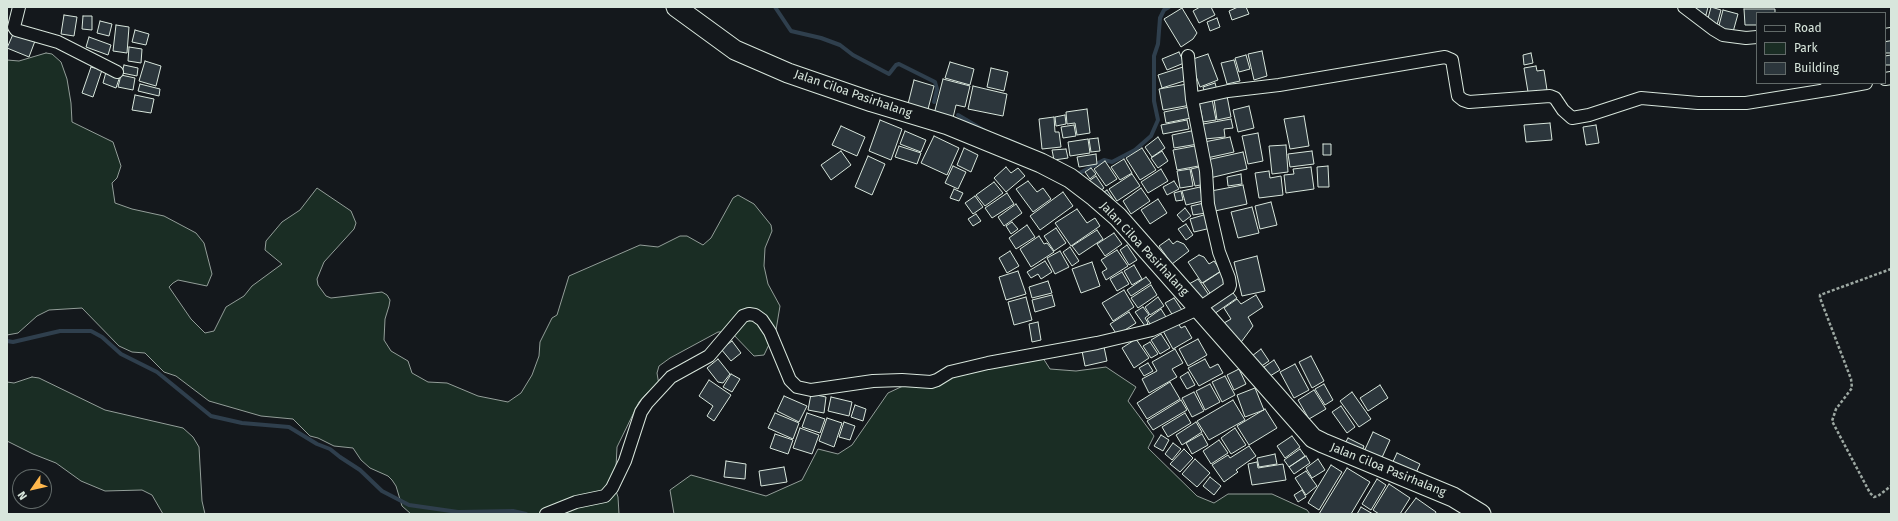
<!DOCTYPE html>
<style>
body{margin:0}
#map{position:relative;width:1898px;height:521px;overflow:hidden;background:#14181c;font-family:"Fira Sans",sans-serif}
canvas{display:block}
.frame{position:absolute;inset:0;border:8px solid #d8e6dc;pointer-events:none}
.legend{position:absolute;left:1756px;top:12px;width:130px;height:72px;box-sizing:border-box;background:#14181c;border:1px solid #626a69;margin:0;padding:5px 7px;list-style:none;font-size:12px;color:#d8e6dc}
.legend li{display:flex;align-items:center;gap:8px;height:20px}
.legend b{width:20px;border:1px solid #626a69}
.north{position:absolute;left:12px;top:469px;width:40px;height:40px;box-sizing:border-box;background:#14181c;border:1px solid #626a69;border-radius:50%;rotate:236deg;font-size:11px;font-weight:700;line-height:16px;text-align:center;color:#d8e6dc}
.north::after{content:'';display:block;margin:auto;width:14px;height:18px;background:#ffb74d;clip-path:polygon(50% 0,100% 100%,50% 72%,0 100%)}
</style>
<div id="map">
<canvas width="1898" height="521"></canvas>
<div class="frame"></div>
<ul class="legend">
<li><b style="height:5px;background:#14181c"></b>Road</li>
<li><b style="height:11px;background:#1a2d24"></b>Park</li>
<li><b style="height:11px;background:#2c363c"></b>Building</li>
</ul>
<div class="north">N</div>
</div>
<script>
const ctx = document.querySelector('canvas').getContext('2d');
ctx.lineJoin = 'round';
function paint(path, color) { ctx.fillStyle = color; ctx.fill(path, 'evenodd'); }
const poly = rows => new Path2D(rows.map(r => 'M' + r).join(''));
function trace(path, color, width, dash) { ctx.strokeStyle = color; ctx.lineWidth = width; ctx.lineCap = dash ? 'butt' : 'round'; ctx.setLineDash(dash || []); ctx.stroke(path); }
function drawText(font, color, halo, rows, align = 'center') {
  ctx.font = font + ' "Fira Sans",sans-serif'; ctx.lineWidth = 3; ctx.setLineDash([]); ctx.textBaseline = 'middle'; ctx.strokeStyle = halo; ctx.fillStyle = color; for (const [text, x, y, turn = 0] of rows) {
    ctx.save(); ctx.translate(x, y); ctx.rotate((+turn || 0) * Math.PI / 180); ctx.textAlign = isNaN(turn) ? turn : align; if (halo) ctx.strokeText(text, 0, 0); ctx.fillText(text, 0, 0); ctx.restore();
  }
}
const green = poly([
 [46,53,52,54,61,62,67,79,71,103,72,122,113,142,121,166,117,178,112,183,115,203,132,209,164,216,196,233,204,243,212,274,207,286,178,280,173,283,169,287,191,319,205,333,214,331,226,307,244,296,252,286,282,264,265,250,266,241,282,222,300,210,317,188,351,211,356,223,354,229,324,262,317,279,318,285,326,296,331,298,382,292,387,295,390,300,389,306,385,319,384,340,391,351,408,361,412,373,428,382,447,383,478,396,508,402,521,393,532,375,539,356,540,342,552,318,557,315,569,276,640,245,658,247,680,236,687,236,703,245,711,238,733,198,738,195,754,204,771,225,772,231,765,248,764,266,768,284,780,306,776,330,764,355,754,356,731,332,718,332,670,358,659,366,657,373,659,385,647,393,639,402,617,447,615,488,618,497,619,514,411,514,402,506,396,486,392,480,388,476,370,468,361,460,353,448,334,446,318,438,310,436,293,419,261,416,209,401,176,376,164,372,145,353,132,352,119,346,82,308,49,310,37,316,18,333,7,335,7,60,19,61,46,53],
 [1043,358,1050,369,1076,371,1106,367,1136,387,1128,401,1154,436,1148,448,1197,496,1214,503,1228,494,1272,494,1307,510,1310,514,674,514,670,490,691,475,766,496,802,480,818,449,838,454,852,445,888,393,903,386,959,373,1043,358],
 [32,377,39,378,105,410,183,428,193,437,199,447,202,501,205,514,163,514,152,495,142,490,105,491,81,481,56,463,33,454,7,441,7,382,14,383,32,377]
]);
paint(green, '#1a2d24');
trace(green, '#939e99', 1);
trace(poly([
 [775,7,791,31,821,38,840,45,853,55,889,74,896,65,899,64,935,82,937,89,934,102],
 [958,115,985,131],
 [1006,139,1020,145],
 [1074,176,1104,160,1112,162,1135,150,1151,136,1158,120,1154,101,1154,56,1158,44,1160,18,1164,10,1169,7],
 [7,341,13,342,60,331,91,331,102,337,121,354,157,372,211,416,242,423,289,427,317,444,330,449,340,457,360,470,382,491,409,505,458,512,513,511,526,514]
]), '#2f3f4d', 4);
const building = poly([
 [1200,7,1211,7,1215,15,1199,23,1193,11,1200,7],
 [1238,7,1246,7,1249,14,1232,20,1229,11,1238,7],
 [1692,7,1708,7,1706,15,1691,11,1692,7],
 [1711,7,1721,10,1717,25,1707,22,1711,7],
 [1182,8,1197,33,1193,39,1181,47,1164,19,1182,8],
 [1744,9,1775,9,1775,13,1757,13,1757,25,1745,25,1744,9],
 [1723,10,1738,14,1733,32,1718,29,1723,10],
 [64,15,77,17,74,36,61,34,64,15],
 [83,16,92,16,92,30,82,29,83,16],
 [1217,18,1220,27,1210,31,1207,22,1217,18],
 [100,21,112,24,109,36,97,33,100,21],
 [116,25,129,27,127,53,113,51,116,25],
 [135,30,149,34,146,45,132,42,135,30],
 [14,32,35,41,29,57,7,48,14,32],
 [1891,35,1891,53,1885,53,1885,36,1891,35],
 [89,37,111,45,108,55,86,47,89,37],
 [129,47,142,49,141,63,128,61,129,47],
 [1262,51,1267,76,1254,80,1248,54,1262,51],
 [1179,52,1184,63,1167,70,1162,59,1179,52],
 [1531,53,1533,63,1524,65,1523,55,1531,53],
 [1208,54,1218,80,1200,87,1190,60,1208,54],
 [1246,55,1250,69,1239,72,1235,58,1246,55],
 [1891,55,1891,65,1885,65,1885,56,1891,55],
 [1234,60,1240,81,1227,84,1221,63,1234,60],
 [145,61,161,66,156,86,139,81,145,61],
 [950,62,974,69,970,85,945,78,950,62],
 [124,65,138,68,137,76,122,73,124,65],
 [1536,66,1537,71,1544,70,1547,90,1528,92,1524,68,1536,66],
 [91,67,102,70,93,97,82,93,91,67],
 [1183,67,1187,80,1162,88,1158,75,1183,67],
 [991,68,1008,72,1004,91,987,87,991,68],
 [106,72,120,76,116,88,103,83,106,72],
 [121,75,135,78,133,90,118,87,121,75],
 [943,79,970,86,965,107,956,105,952,122,933,118,943,79],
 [914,80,934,86,927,113,907,108,914,80],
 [1215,83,1217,90,1205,94,1203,87,1215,83],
 [140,84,160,89,159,96,138,91,140,84],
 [1187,84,1191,105,1163,110,1159,89,1187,84],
 [973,86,1007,94,1003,116,968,109,973,86],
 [135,95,154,99,151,113,132,110,135,95],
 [1227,96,1231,117,1217,120,1214,99,1227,96],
 [1212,99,1216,120,1203,122,1199,101,1212,99],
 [1249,106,1254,128,1238,132,1233,110,1249,106],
 [1189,107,1191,118,1166,123,1164,112,1189,107],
 [1087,109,1090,133,1077,135,1075,123,1067,124,1066,112,1087,109],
 [1065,115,1066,124,1056,126,1055,117,1065,115],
 [1304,116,1309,146,1290,149,1284,119,1304,116],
 [1054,117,1055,132,1059,132,1061,147,1042,149,1039,119,1054,117],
 [1231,119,1233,128,1224,129,1225,137,1205,139,1203,124,1231,119],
 [880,120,902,129,891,160,869,151,880,120],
 [1187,120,1189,129,1163,134,1161,125,1187,120],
 [1550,123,1552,140,1526,142,1524,125,1550,123],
 [1074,125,1076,136,1063,138,1061,127,1074,125],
 [1596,125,1599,143,1586,145,1583,127,1596,125],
 [841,126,865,137,857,156,832,145,841,126],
 [1196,130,1198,144,1174,148,1172,135,1196,130],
 [905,131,926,140,921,152,900,144,905,131],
 [1258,133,1263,161,1248,164,1242,136,1258,133],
 [934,136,959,148,947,175,921,163,934,136],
 [1158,137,1165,148,1152,157,1145,147,1158,137],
 [1230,137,1234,152,1207,158,1204,142,1230,137],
 [1098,138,1100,151,1091,152,1089,139,1098,138],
 [1088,139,1090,153,1070,156,1068,142,1088,139],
 [1323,144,1331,144,1331,155,1323,155,1323,144],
 [1200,145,1204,165,1177,170,1173,150,1200,145],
 [1286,145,1288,172,1272,174,1269,146,1286,145],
 [899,146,921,153,917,164,895,157,899,146],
 [964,148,978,155,971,172,957,165,964,148],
 [1142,148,1156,170,1140,180,1126,158,1142,148],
 [1066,149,1068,158,1054,160,1052,150,1066,149],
 [841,151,851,165,831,180,821,165,841,151],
 [1162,151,1168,161,1158,168,1151,158,1162,151],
 [1312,151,1314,164,1290,167,1288,154,1312,151],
 [1243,152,1247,169,1210,178,1207,160,1243,152],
 [1096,154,1097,164,1079,167,1077,157,1096,154],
 [868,156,885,164,872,195,855,187,868,156],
 [1124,159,1132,173,1120,180,1111,167,1124,159],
 [1105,161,1117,179,1106,186,1094,169,1105,161],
 [953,166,966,172,958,189,945,183,953,166],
 [1203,166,1206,184,1195,186,1191,169,1203,166],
 [1328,166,1329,187,1318,187,1317,167,1328,166],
 [1006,167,1011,173,1018,168,1025,176,1006,192,994,178,1006,167],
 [1311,167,1314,189,1286,193,1284,175,1294,174,1293,169,1311,167],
 [1091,168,1096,174,1090,179,1085,172,1091,168],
 [1161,169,1168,181,1148,193,1141,182,1161,169],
 [1190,169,1193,186,1180,188,1177,171,1190,169],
 [1269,171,1270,178,1281,176,1283,195,1259,198,1255,173,1269,171],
 [1132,174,1140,186,1117,201,1109,189,1132,174],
 [1241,174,1242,184,1228,186,1227,177,1241,174],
 [1096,176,1104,188,1096,194,1085,184,1096,176],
 [1028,181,1037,192,1043,188,1051,199,1033,212,1016,189,1028,181],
 [1174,181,1179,189,1167,195,1163,187,1174,181],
 [994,182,1003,193,985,206,976,195,994,182],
 [1243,185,1247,204,1215,211,1211,191,1243,185],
 [1200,187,1203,201,1186,205,1182,191,1200,187],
 [1141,188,1150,201,1131,214,1123,201,1141,188],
 [954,189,963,193,959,201,950,198,954,189],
 [1107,190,1115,202,1101,194,1107,190],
 [1181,191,1183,200,1176,201,1174,193,1181,191],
 [1063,192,1073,206,1040,230,1030,216,1063,192],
 [1007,193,1014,204,992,218,985,208,1007,193],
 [975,196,983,207,973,214,965,203,975,196],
 [1158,199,1167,213,1150,224,1141,210,1158,199],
 [1271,202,1277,225,1260,229,1255,206,1271,202],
 [1204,203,1206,213,1193,215,1191,206,1204,203],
 [1016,204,1022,213,1004,226,998,217,1016,204],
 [1252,207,1259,233,1238,238,1231,212,1252,207],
 [1185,208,1191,216,1183,222,1177,215,1185,208],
 [1077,209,1087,223,1095,218,1100,226,1071,246,1055,223,1077,209],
 [976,214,981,221,973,226,968,219,976,214],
 [1207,214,1211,228,1194,232,1190,219,1207,214],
 [1012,222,1018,229,1011,234,1006,226,1012,222],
 [1186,224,1193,235,1186,240,1178,229,1186,224],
 [1027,225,1035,237,1016,249,1009,238,1027,225],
 [1056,228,1066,243,1054,251,1044,236,1056,228],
 [1097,230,1103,239,1079,255,1072,246,1097,230],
 [1114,233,1122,244,1105,256,1097,244,1114,233],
 [1039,236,1044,244,1047,243,1054,252,1031,267,1020,249,1039,236],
 [1169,239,1173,244,1177,241,1184,244,1189,251,1172,264,1159,246,1169,239],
 [1127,245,1137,260,1129,265,1120,250,1127,245],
 [1070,247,1079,261,1072,266,1063,252,1070,247],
 [1117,250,1128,266,1106,280,1102,272,1107,269,1101,260,1117,250],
 [1010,251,1019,266,1007,273,999,258,1010,251],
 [1060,251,1069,267,1055,274,1047,258,1060,251],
 [1199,255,1204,257,1209,264,1214,261,1221,271,1202,283,1188,262,1199,255],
 [1257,256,1265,291,1242,296,1234,262,1257,256],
 [1045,261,1052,272,1041,279,1038,274,1031,278,1027,272,1045,261],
 [1092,262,1100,286,1081,293,1072,269,1092,262],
 [1134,265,1142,279,1132,285,1124,271,1134,265],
 [1018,271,1026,294,1006,300,999,277,1018,271],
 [1122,272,1129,284,1117,291,1110,279,1122,272],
 [1220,272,1228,285,1212,296,1203,283,1220,272],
 [1146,277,1151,283,1131,296,1127,290,1146,277],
 [1198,279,1211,298,1202,304,1189,284,1198,279],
 [1048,281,1052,293,1032,298,1029,287,1048,281],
 [1151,285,1157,295,1138,308,1131,298,1151,285],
 [1230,289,1237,298,1214,314,1208,304,1230,289],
 [1124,290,1134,307,1113,321,1102,303,1124,290],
 [1052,295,1055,306,1035,312,1032,300,1052,295],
 [1256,295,1263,307,1248,317,1253,326,1239,345,1224,323,1231,319,1224,308,1237,299,1241,304,1256,295],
 [1026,297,1032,320,1014,325,1008,302,1026,297],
 [1158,297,1164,306,1150,315,1145,307,1158,297],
 [1174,298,1182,310,1173,316,1165,303,1174,298],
 [1143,307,1149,315,1145,318,1148,323,1145,326,1135,312,1143,307],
 [1161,309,1166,317,1152,327,1147,319,1161,309],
 [1129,312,1136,323,1117,335,1110,324,1129,312],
 [1177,321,1181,328,1185,326,1192,338,1173,349,1162,329,1177,321],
 [1038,322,1041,340,1032,342,1029,324,1038,322],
 [1161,334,1170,348,1160,354,1151,340,1161,334],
 [1136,339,1149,358,1134,368,1122,348,1136,339],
 [1198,339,1207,355,1188,366,1179,349,1198,339],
 [732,341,741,353,731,361,721,349,732,341],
 [1150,342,1158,354,1151,358,1143,346,1150,342],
 [1104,347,1107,361,1085,366,1082,351,1104,347],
 [1175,349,1183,363,1172,369,1177,377,1149,393,1142,379,1157,371,1152,362,1175,349],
 [1261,349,1269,361,1260,367,1252,356,1261,349],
 [1311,356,1324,381,1312,388,1299,362,1311,356],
 [718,359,730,374,723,383,718,382,707,368,718,359],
 [1205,359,1210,368,1218,364,1223,373,1199,386,1188,368,1205,359],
 [1274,360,1280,370,1270,376,1264,367,1274,360],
 [1148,363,1153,371,1144,376,1139,368,1148,363],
 [1295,364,1309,390,1294,398,1280,372,1295,364],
 [1239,369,1246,384,1234,390,1227,375,1239,369],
 [1188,372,1195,385,1187,389,1180,377,1188,372],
 [731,374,740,379,732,392,723,387,731,374],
 [1225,376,1235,395,1222,402,1212,382,1225,376],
 [709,380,731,395,714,421,707,416,713,406,699,396,709,380],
 [1170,382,1180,399,1147,419,1137,403,1170,382],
 [1210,384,1220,402,1205,410,1196,391,1210,384],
 [1324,384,1333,400,1325,405,1315,389,1324,384],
 [1380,385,1388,398,1368,411,1360,398,1380,385],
 [1255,388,1264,410,1245,417,1237,395,1255,388],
 [1314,390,1326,409,1309,419,1298,400,1314,390],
 [1194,392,1204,411,1192,417,1182,398,1194,392],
 [1352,392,1371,419,1359,427,1340,401,1352,392],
 [811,394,826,397,824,413,808,410,811,394],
 [784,396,807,406,799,422,777,411,784,396],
 [831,397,852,402,849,416,828,411,831,397],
 [1181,400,1187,410,1153,430,1147,421,1181,400],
 [1233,400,1245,420,1209,440,1197,421,1233,400],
 [855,405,866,409,863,421,851,417,855,405],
 [1341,406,1355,427,1347,433,1332,412,1341,406],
 [1265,409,1277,428,1249,445,1237,426,1265,409],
 [775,413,799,423,793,439,768,428,775,413],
 [807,413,825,419,820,433,802,427,807,413],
 [1185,413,1191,423,1168,437,1162,427,1185,413],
 [827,418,842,423,834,447,819,441,827,418],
 [844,422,855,426,850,440,839,437,844,422],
 [1196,422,1202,432,1182,445,1176,435,1196,422],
 [800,428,819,435,812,454,793,448,800,428],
 [1235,428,1246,445,1231,454,1221,438,1235,428],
 [1373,432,1390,440,1379,464,1362,456,1373,432],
 [775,434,793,440,788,454,770,448,775,434],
 [1202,434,1208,445,1192,454,1186,443,1202,434],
 [1161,435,1169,440,1163,451,1154,446,1161,435],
 [1292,436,1300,447,1285,458,1277,446,1292,436],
 [1348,438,1364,446,1360,455,1343,447,1348,438],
 [1219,440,1228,453,1211,464,1203,451,1219,440],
 [1173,443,1181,449,1172,460,1165,454,1173,443],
 [1249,446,1256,456,1236,470,1238,472,1224,482,1212,465,1228,455,1230,458,1249,446],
 [1184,449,1193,458,1180,472,1170,464,1184,449],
 [1300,449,1305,456,1289,467,1284,460,1300,449],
 [1397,453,1420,464,1414,477,1391,466,1397,453],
 [1275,454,1277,464,1259,467,1257,458,1275,454],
 [1306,456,1310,463,1294,474,1289,467,1306,456],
 [1195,459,1210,473,1197,487,1182,474,1195,459],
 [1318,459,1325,470,1312,478,1306,468,1318,459],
 [726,461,746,464,745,479,724,477,726,461],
 [1257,462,1258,468,1283,464,1286,480,1252,485,1248,464,1257,462],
 [1331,465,1342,472,1319,510,1308,503,1331,465],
 [784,467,787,482,761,486,759,471,784,467],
 [1347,468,1370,482,1351,514,1319,514,1347,468],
 [1306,471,1317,486,1306,495,1295,478,1306,471],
 [1210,477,1221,486,1214,495,1203,486,1210,477],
 [1377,479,1386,485,1371,510,1362,504,1377,479],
 [1389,484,1410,498,1400,514,1379,514,1373,510,1389,484],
 [1302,490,1306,497,1298,502,1294,495,1302,490],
 [1416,498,1436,512,1435,514,1404,514,1416,498],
 [1361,507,1373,514,1357,514,1361,507]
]);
paint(building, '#2c363c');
trace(building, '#d8e6dc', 1);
const minor = poly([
 [19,7,14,27,16,30,58,42,117,72],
 [1684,7,1713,29,1723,35,1746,38,1757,37],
 [1885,35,1891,34],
 [1885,79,1891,78],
 [1827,83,1833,89,1866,83],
 [1192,99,1228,91,1279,85,1445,57,1452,60,1458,96,1463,100,1469,102,1550,96,1555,98,1563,110,1572,118,1589,115,1641,98,1698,103,1746,103,1833,89],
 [546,514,576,502,605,496,612,488,625,461,641,412,647,403,671,377,709,356,743,316,749,314,755,315,762,320,770,332,790,380,797,387,811,390,873,381,902,380,931,382,937,380,950,372,988,363,1097,343,1152,330,1198,309,1229,288,1230,285,1229,278,1219,252,1208,204,1206,171,1192,99,1188,56]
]);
const primary = poly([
 [676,7,735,50,788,73,872,102,948,125,1041,163,1070,178,1095,197,1118,217,1313,438,1323,443,1453,497,1481,514]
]);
trace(minor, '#d8e6dc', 14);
trace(primary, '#d8e6dc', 21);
trace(poly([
 [1891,269,1820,295,1820,298,1851,379,1852,388,1836,409,1832,421,1870,493,1874,497,1878,496,1891,486]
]), '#9da8a2', 2.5, [3, 2]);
trace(minor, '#14181c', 12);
trace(primary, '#14181c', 19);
drawText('12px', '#d8e6dc', '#14181c', [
 ["Jalan Ciloa Pasirhalang",853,94,19],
 ["Jalan Ciloa Pasirhalang",1144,249,47],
 ["Jalan Ciloa Pasirhalang",1388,470,22]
]);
</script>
